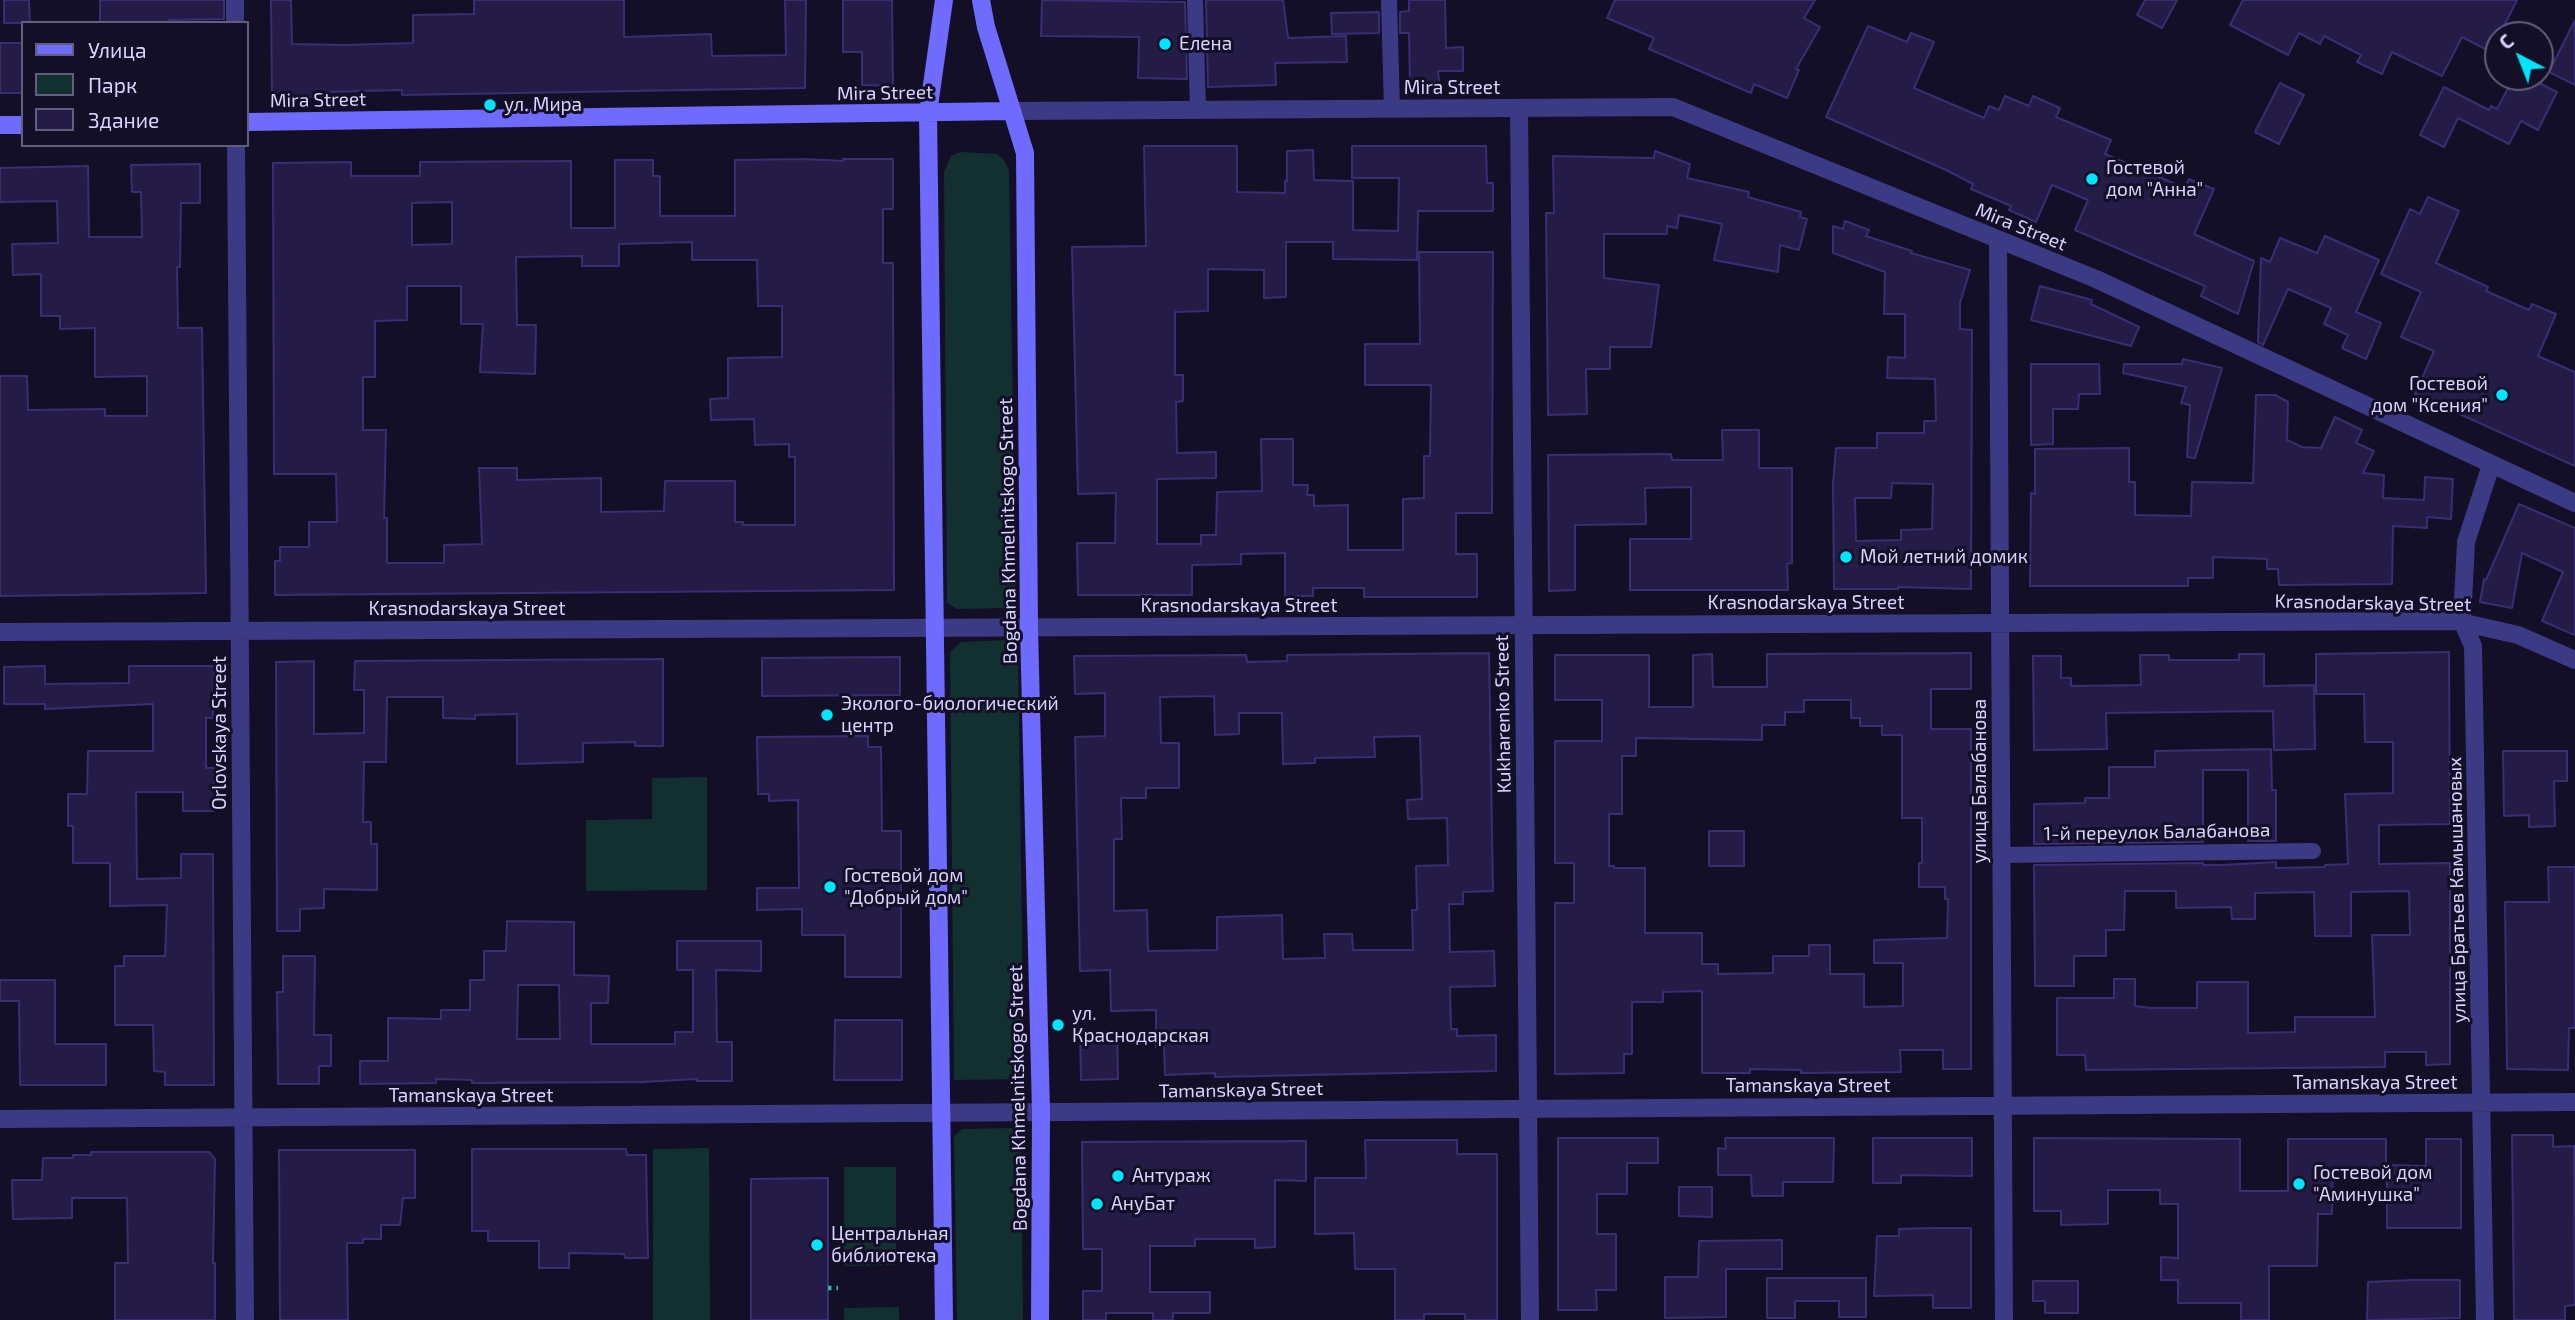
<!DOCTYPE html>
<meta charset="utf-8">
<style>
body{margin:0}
#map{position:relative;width:2575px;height:1320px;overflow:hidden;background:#130f26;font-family:"Exo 2",sans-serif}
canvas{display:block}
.legend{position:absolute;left:21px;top:21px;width:228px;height:126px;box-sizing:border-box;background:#130f26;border:2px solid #625e7d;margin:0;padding:9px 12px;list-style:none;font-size:21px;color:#d9d4ff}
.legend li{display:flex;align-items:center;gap:14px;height:35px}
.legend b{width:35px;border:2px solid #625e7d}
.north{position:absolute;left:2484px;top:21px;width:70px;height:70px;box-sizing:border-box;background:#130f26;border:2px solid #625e7d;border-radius:50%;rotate:318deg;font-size:19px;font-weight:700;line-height:28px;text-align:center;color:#d9d4ff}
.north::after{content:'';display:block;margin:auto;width:24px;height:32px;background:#00e5ff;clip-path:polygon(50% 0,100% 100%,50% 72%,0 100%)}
</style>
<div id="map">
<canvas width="2575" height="1320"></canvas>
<ul class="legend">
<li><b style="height:9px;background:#6f6bff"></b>Улица</li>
<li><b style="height:19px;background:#12302f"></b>Парк</li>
<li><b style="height:19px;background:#241b47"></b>Здание</li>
</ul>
<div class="north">С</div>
</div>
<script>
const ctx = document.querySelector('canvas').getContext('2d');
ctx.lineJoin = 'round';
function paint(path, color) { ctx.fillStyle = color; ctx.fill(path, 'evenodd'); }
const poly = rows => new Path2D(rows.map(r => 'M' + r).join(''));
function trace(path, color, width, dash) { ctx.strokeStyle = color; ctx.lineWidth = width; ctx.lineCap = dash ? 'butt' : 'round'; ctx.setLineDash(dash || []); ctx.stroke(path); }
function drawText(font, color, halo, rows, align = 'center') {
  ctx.font = font + ' "Exo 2",sans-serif'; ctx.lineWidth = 6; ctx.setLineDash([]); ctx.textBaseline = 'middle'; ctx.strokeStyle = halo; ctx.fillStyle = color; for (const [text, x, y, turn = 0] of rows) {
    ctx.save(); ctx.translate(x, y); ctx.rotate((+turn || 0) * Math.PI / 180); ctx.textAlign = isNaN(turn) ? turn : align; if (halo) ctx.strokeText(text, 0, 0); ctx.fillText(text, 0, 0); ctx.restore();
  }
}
paint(poly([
 [961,152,997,154,1004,160,1009,170,1016,601,1007,608,957,609,947,603,944,172,951,156],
 [1005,640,1018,649,1024,1079,954,1080,950,652,961,642],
 [707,777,707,890,586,891,586,820,652,819,652,778],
 [1013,1128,1021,1136,1023,1320,957,1320,954,1137,962,1129],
 [709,1148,710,1320,653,1320,653,1149],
 [844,1167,896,1167,896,1265,844,1266],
 [899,1307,899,1320,844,1320,844,1308]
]), '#12302f');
const building = poly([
 [4,0,29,0,30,23,4,23,4,0],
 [100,0,224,0,224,19,169,20,169,23,100,23,100,0],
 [271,0,291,0,292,44,344,45,413,43,413,15,474,14,474,0,624,0,624,37,711,34,712,56,786,55,785,0,806,0,805,88,402,95,402,90,327,92,327,97,272,97,271,0],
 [843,0,892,0,893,86,862,85,862,52,843,52,843,0],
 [1042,0,1185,2,1187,79,1138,78,1139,37,1041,36,1042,0],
 [1206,0,1283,0,1288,38,1346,36,1347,62,1275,63,1276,85,1208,87,1206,0],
 [1409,0,1445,0,1446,48,1463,47,1463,71,1438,71,1439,82,1410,83,1409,33,1400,33,1400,12,1409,11,1409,0],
 [1615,0,1815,0,1804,18,1820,27,1796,69,1799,70,1787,98,1754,84,1751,93,1649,49,1654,38,1607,18,1615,0],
 [2145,0,2177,0,2162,28,2137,15,2145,0],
 [2243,0,2517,0,2491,52,2462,37,2442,76,2392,52,2382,74,2357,62,2361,55,2324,36,2320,44,2299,33,2288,55,2230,25,2243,0],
 [1379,12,1379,33,1332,34,1331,13,1379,12],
 [2575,20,2575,85,2549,72,2575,20],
 [1868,26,1907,42,1911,33,1934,42,1914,88,1984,118,1989,106,1999,110,2005,96,2029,106,2033,96,2060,108,2056,117,2111,140,2105,154,2185,188,2189,179,2214,189,2194,234,2254,261,2238,314,2201,296,2205,286,2075,230,2088,200,2052,185,2036,222,2009,210,2011,206,1971,189,1973,184,1946,170,1826,117,1868,26],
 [0,43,23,43,23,93,0,93,0,43],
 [2514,77,2527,77,2557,92,2538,130,2521,121,2509,144,2458,118,2444,147,2420,135,2444,87,2489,110,2491,106,2497,109,2514,77],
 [2280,83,2304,95,2279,144,2255,132,2280,83],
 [1144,146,1237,146,1237,192,1285,193,1285,181,1287,181,1287,151,1313,150,1314,180,1353,181,1353,230,1398,231,1399,178,1352,178,1352,146,1486,146,1487,183,1493,183,1493,211,1418,211,1417,260,1333,259,1333,242,1286,242,1286,297,1264,298,1264,270,1208,269,1208,311,1175,312,1175,375,1183,375,1183,401,1176,402,1177,453,1216,452,1216,478,1157,479,1157,544,1201,544,1201,535,1216,535,1217,492,1262,491,1261,439,1293,439,1293,485,1308,485,1307,495,1314,495,1314,506,1348,505,1348,550,1403,550,1403,499,1424,498,1424,456,1430,456,1431,385,1365,385,1365,344,1420,344,1419,252,1493,252,1492,513,1456,513,1456,554,1477,554,1477,597,1364,597,1364,588,1313,588,1313,596,1285,596,1285,553,1241,554,1241,564,1192,565,1192,595,1078,595,1077,543,1115,543,1116,493,1078,494,1072,247,1146,246,1144,146],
 [1655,151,1690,164,1687,178,1749,192,1748,197,1801,212,1800,217,1807,219,1799,250,1780,245,1778,272,1714,260,1722,224,1679,215,1677,228,1667,226,1667,234,1604,234,1604,278,1659,285,1651,347,1610,347,1610,369,1586,369,1587,414,1548,415,1546,213,1554,213,1553,156,1654,158,1655,151],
 [804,159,843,161,843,159,893,159,893,209,883,209,883,263,893,263,894,590,275,595,275,561,280,561,280,547,309,547,309,522,337,522,336,474,274,474,273,163,351,162,351,176,420,176,420,162,571,161,571,228,615,228,615,160,653,160,653,176,660,176,660,216,735,216,735,160,804,159],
 [452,202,452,244,412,245,412,203,452,202],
 [692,242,692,260,757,260,758,306,782,306,782,357,728,358,728,398,710,399,711,420,754,419,755,445,789,444,789,457,795,457,795,525,743,525,743,522,735,522,735,481,665,481,664,511,601,512,601,478,517,480,517,468,479,468,482,544,444,545,444,563,387,563,387,518,384,518,386,430,363,430,363,377,375,377,375,321,407,320,407,286,461,286,461,324,483,324,480,372,535,374,536,325,517,325,516,257,582,256,582,266,619,266,619,244,692,242],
 [200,164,200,203,181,203,180,267,177,267,178,328,202,328,206,593,0,596,0,376,27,376,28,410,105,409,105,416,147,416,147,376,95,377,95,328,60,329,60,316,41,316,41,274,13,275,12,244,58,243,57,201,0,202,0,168,88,166,89,237,142,237,141,192,132,192,131,165,200,164],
 [2428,197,2459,211,2436,263,2488,287,2486,291,2529,310,2532,304,2556,314,2538,356,2575,372,2575,466,2415,394,2434,351,2401,337,2421,292,2381,274,2410,209,2420,214,2428,197],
 [1845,221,1869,230,1866,236,1912,251,1911,253,1970,270,1960,303,1960,329,1972,330,1971,589,1898,587,1898,589,1834,589,1833,484,1836,448,1877,448,1877,433,1924,433,1924,421,1936,421,1935,379,1887,378,1888,357,1905,358,1905,314,1884,314,1885,272,1833,253,1833,226,1843,229,1845,221],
 [1892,483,1933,484,1932,529,1901,530,1901,540,1856,541,1855,498,1891,498,1892,483],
 [2325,236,2379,260,2356,312,2381,323,2366,359,2342,348,2348,335,2324,324,2331,308,2288,289,2263,345,2258,342,2261,258,2270,262,2280,238,2317,253,2325,236],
 [2040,286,2092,300,2091,304,2139,327,2131,346,2031,320,2040,286],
 [2183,359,2222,368,2195,458,2187,457,2190,405,2181,403,2186,387,2123,373,2124,364,2182,364,2183,359],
 [2031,364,2099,364,2100,394,2079,394,2078,409,2053,409,2053,444,2031,445,2031,364],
 [2256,395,2275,395,2288,402,2287,440,2302,447,2321,448,2335,417,2362,430,2356,443,2374,451,2363,473,2384,475,2383,498,2424,500,2425,477,2453,479,2451,519,2427,517,2427,528,2393,526,2392,584,2279,585,2278,569,2267,569,2267,559,2213,557,2213,578,2188,578,2188,586,2030,586,2031,493,2035,494,2035,449,2129,448,2129,482,2135,482,2135,515,2191,516,2192,482,2253,483,2256,395],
 [1722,430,1759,430,1759,468,1792,468,1792,563,1787,564,1788,590,1630,590,1630,539,1691,539,1691,487,1645,488,1646,524,1575,525,1575,590,1549,591,1548,455,1671,454,1672,460,1723,460,1722,430],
 [2519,504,2575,528,2575,635,2542,621,2563,572,2522,553,2512,608,2480,602,2484,579,2486,580,2519,504],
 [2449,652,2450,824,2379,825,2379,864,2450,863,2450,1064,2426,1065,2426,1052,2385,1052,2385,1067,2086,1070,2085,1055,2057,1055,2057,998,2114,998,2114,979,2135,979,2135,1006,2151,1008,2197,1008,2197,982,2248,982,2248,1033,2295,1032,2295,1017,2375,1017,2372,935,2410,935,2409,891,2351,892,2351,936,2315,936,2314,892,2255,893,2255,919,2232,919,2231,907,2176,908,2176,891,2125,891,2124,930,2106,930,2106,956,2074,956,2074,986,2035,986,2034,865,2203,863,2203,865,2223,865,2276,862,2276,868,2325,867,2325,865,2348,864,2345,794,2393,793,2393,742,2365,742,2364,694,2316,694,2316,654,2449,652],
 [1489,653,1493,891,1463,892,1463,904,1449,904,1450,952,1494,951,1495,986,1450,987,1451,1029,1457,1029,1457,1036,1496,1035,1496,1071,1215,1077,1215,1073,1165,1075,1164,1047,1156,1047,1156,1010,1111,1011,1110,970,1080,971,1075,737,1105,736,1105,693,1075,694,1074,656,1246,655,1247,662,1287,661,1287,655,1489,653],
 [1214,696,1215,735,1239,734,1239,713,1282,713,1283,764,1315,763,1315,758,1375,757,1374,737,1420,736,1422,799,1407,800,1408,819,1447,818,1448,865,1416,866,1417,910,1412,910,1413,950,1353,950,1352,934,1324,934,1325,958,1283,959,1282,915,1217,917,1217,950,1148,951,1147,910,1114,911,1114,839,1122,839,1121,798,1146,798,1146,788,1179,788,1179,743,1161,743,1160,697,1214,696],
 [1971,653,1971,689,1931,689,1931,729,1971,729,1971,1069,1943,1069,1943,1050,1900,1050,1901,1072,1801,1073,1801,1070,1750,1069,1750,1073,1702,1073,1702,991,1663,992,1663,1002,1632,1002,1632,1054,1624,1054,1624,1073,1555,1074,1555,903,1574,903,1574,863,1555,863,1555,741,1602,741,1602,700,1555,700,1555,655,1649,655,1649,707,1693,707,1693,655,1712,654,1713,687,1767,687,1767,654,1971,653],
 [1804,700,1851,700,1851,718,1860,718,1860,726,1882,726,1882,735,1902,735,1902,818,1922,818,1922,863,1919,863,1919,887,1945,887,1945,899,1948,899,1947,938,1874,940,1874,963,1903,963,1903,1006,1864,1007,1864,974,1830,974,1830,945,1809,945,1809,956,1773,956,1773,973,1718,974,1718,964,1702,964,1702,933,1645,933,1645,868,1614,868,1614,866,1609,866,1609,814,1622,814,1622,756,1636,756,1636,738,1762,740,1762,725,1785,725,1785,712,1804,712,1804,700],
 [2239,654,2264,654,2264,686,2314,685,2315,749,2274,750,2273,711,2106,713,2107,749,2034,750,2033,656,2061,656,2061,678,2071,678,2071,686,2141,685,2140,655,2169,655,2169,660,2239,660,2239,654],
 [900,657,900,695,762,696,762,658,900,657],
 [663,659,663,746,635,746,635,742,583,743,583,762,517,764,517,714,475,715,475,719,443,718,443,697,387,697,386,762,364,762,363,822,371,822,371,844,377,844,377,890,324,889,324,908,300,909,300,931,277,931,276,662,314,661,314,734,364,733,364,690,354,690,355,661,663,659],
 [45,666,45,684,129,683,129,666,214,666,213,718,206,718,206,768,214,768,214,811,183,811,183,792,136,792,137,879,181,878,181,854,213,854,214,1085,165,1085,165,1072,154,1071,153,1025,115,1025,115,966,124,966,124,956,165,956,167,905,110,906,110,863,73,863,73,826,68,826,68,794,87,794,88,751,153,751,153,704,45,709,45,704,4,704,4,667,45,666],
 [868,736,868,747,881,747,882,831,901,831,901,977,845,977,845,935,802,935,802,909,757,910,757,888,799,888,798,800,769,801,769,794,758,794,757,737,868,736],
 [2271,749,2272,790,2276,790,2276,841,2248,841,2248,770,2203,770,2203,842,2034,844,2034,804,2085,803,2085,798,2109,798,2109,767,2155,767,2155,751,2271,749],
 [2503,751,2567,751,2567,781,2554,781,2555,826,2529,827,2529,815,2504,816,2503,751],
 [1709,831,1744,831,1744,866,1709,866,1709,831],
 [2548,867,2575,867,2575,1028,2569,1028,2568,1070,2507,1069,2505,902,2549,902,2548,867],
 [507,921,574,922,574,975,609,976,608,1003,591,1003,591,1044,675,1044,675,1032,693,1032,693,970,677,970,677,941,761,941,761,971,716,970,717,1042,732,1042,732,1081,697,1081,697,1079,642,1082,472,1083,472,1080,436,1079,436,1083,360,1084,360,1061,388,1061,388,1018,441,1019,441,1010,470,1010,470,980,484,980,484,951,506,951,507,921],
 [518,985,559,985,560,1039,517,1039,518,985],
 [283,956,315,956,314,1035,331,1035,331,1066,319,1066,319,1084,278,1084,277,992,283,992,283,956],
 [0,980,55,980,55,1044,106,1044,106,1085,20,1085,19,1001,0,1001,0,980],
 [835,1020,902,1020,902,1080,834,1080,835,1020],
 [1080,1031,1117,1031,1118,1079,1081,1080,1080,1031],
 [2512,1135,2553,1135,2553,1147,2574,1146,2575,1305,2565,1306,2565,1320,2514,1320,2512,1135],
 [1558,1138,1658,1138,1658,1163,1627,1163,1627,1194,1597,1194,1597,1234,1616,1234,1616,1290,1596,1290,1597,1310,1558,1310,1558,1138],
 [1725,1138,1834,1138,1833,1182,1783,1182,1783,1196,1752,1196,1751,1175,1718,1175,1718,1148,1726,1149,1725,1138],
 [1873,1138,1972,1138,1972,1176,1901,1175,1901,1183,1873,1183,1873,1138],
 [2034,1138,2240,1139,2240,1191,2288,1191,2288,1139,2386,1139,2386,1168,2333,1168,2332,1214,2318,1214,2317,1266,2269,1266,2269,1320,2241,1320,2241,1303,2178,1303,2178,1280,2161,1280,2161,1257,2178,1258,2178,1204,2160,1204,2160,1190,2108,1190,2108,1224,2061,1225,2061,1211,2034,1211,2034,1138],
 [2426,1139,2461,1139,2461,1228,2387,1228,2387,1165,2426,1166,2426,1139],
 [1365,1140,1457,1140,1457,1154,1497,1154,1497,1320,1465,1320,1465,1314,1424,1314,1424,1320,1395,1320,1395,1269,1355,1269,1354,1233,1315,1234,1315,1178,1366,1178,1365,1140],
 [1306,1141,1306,1181,1275,1180,1275,1247,1255,1248,1255,1239,1195,1239,1195,1246,1150,1246,1150,1292,1210,1292,1210,1313,1173,1313,1173,1320,1153,1320,1153,1313,1106,1313,1106,1320,1083,1320,1083,1291,1102,1291,1102,1249,1083,1249,1082,1142,1306,1141],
 [472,1149,626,1149,627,1155,646,1155,648,1258,625,1258,624,1254,569,1253,569,1268,539,1268,539,1241,488,1241,488,1231,472,1231,472,1149],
 [279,1150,415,1150,415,1198,403,1198,400,1225,381,1225,381,1239,363,1239,363,1243,347,1243,348,1320,280,1320,279,1150],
 [91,1152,209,1152,215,1159,213,1263,215,1263,215,1320,115,1320,115,1263,128,1263,127,1198,72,1198,72,1218,13,1219,12,1180,42,1180,43,1158,73,1158,73,1155,91,1155,91,1152],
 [828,1178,828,1320,751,1320,751,1179,828,1178],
 [1679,1187,1712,1187,1712,1217,1679,1216,1679,1187],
 [1931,1228,1971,1228,1971,1308,1933,1308,1933,1295,1874,1296,1877,1236,1899,1236,1899,1229,1931,1228],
 [1782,1240,1782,1269,1726,1269,1726,1317,1665,1318,1665,1277,1698,1277,1699,1241,1782,1240],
 [1767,1278,1866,1278,1866,1317,1839,1317,1839,1301,1795,1301,1795,1318,1767,1318,1767,1278],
 [2412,1280,2460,1280,2460,1318,2367,1320,2368,1282,2412,1280],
 [2033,1281,2078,1281,2078,1313,2045,1313,2045,1301,2033,1301,2033,1281]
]);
paint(building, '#241b47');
trace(building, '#3b2d73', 2);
trace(poly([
 [828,1288,838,1288]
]), '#2fb8b0', 4.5, [3.5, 5]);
trace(poly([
 [1195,0,1198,111],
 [1389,0,1392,109],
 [2001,855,2313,851]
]), '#3d3a85', 16);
trace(poly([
 [235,0,235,23],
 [1519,108,1530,1320],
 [1011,111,1673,107,2096,279,2575,503],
 [236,145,245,1320],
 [1998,241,2004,1320],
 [0,632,2456,621,2518,635,2575,660],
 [0,1119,2575,1102],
 [2485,1320,2473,646,2462,621,2466,542,2491,465]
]), '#3d3a85', 18);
trace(poly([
 [944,0,928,113,944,1320],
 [981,0,986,27,1025,153,1029,628,1041,1112,1040,1320],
 [247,122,1011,111],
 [0,125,23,125]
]), '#6f6bff', 18);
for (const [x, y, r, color] of [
 [1165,44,7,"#00e5ff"],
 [490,105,7,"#00e5ff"],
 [2092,179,7,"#00e5ff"],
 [2502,395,7,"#00e5ff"],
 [1846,557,7,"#00e5ff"],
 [827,715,7,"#00e5ff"],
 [830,887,7,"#00e5ff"],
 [1058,1025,7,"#00e5ff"],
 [1118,1176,7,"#00e5ff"],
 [2299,1184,7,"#00e5ff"],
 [1097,1204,7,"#00e5ff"],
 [817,1245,7,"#00e5ff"]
]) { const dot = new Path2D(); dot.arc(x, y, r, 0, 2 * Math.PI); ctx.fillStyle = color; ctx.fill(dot); trace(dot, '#130f26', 2.5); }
drawText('19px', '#d9d4ff', '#130f26', [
 ["Елена",1179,44],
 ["ул. Мира",504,105],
 ["Гостевой",2106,168],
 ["дом \"Анна\"",2106,190],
 ["Гостевой",2488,384,"right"],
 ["дом \"Ксения\"",2488,406,"right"],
 ["Мой летний домик",1860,557],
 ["Эколого-биологический",841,704],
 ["центр",841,726],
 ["Гостевой дом",844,876],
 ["\"Добрый дом\"",844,898],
 ["ул.",1072,1014],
 ["Краснодарская",1072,1036],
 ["Гостевой дом",2313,1173],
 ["\"Аминушка\"",2313,1195],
 ["Антураж",1132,1176],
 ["АнуБат",1111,1204],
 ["Центральная",831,1234],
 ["библиотека",831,1256]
], 'left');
drawText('19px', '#d9d4ff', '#130f26', [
 ["Mira Street",1452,88],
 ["Mira Street",885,93,-1],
 ["Mira Street",318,100,-1],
 ["Mira Street",2021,227,22],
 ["Bogdana Khmelnitskogo Street",1008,531,-91],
 ["Krasnodarskaya Street",1806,603],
 ["Krasnodarskaya Street",2373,603,1],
 ["Krasnodarskaya Street",1239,606],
 ["Krasnodarskaya Street",467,609],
 ["Kukharenko Street",1503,714,-91],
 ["Orlovskaya Street",220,733,-90],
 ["улица Балабанова",1980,781,-90],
 ["1-й переулок Балабанова",2157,832,-1],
 ["улица Братьев Камышановых",2457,890,-91],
 ["Tamanskaya Street",2375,1083],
 ["Tamanskaya Street",1808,1086],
 ["Tamanskaya Street",1241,1090,-1],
 ["Tamanskaya Street",471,1096],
 ["Bogdana Khmelnitskogo Street",1018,1098,-91]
]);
</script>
